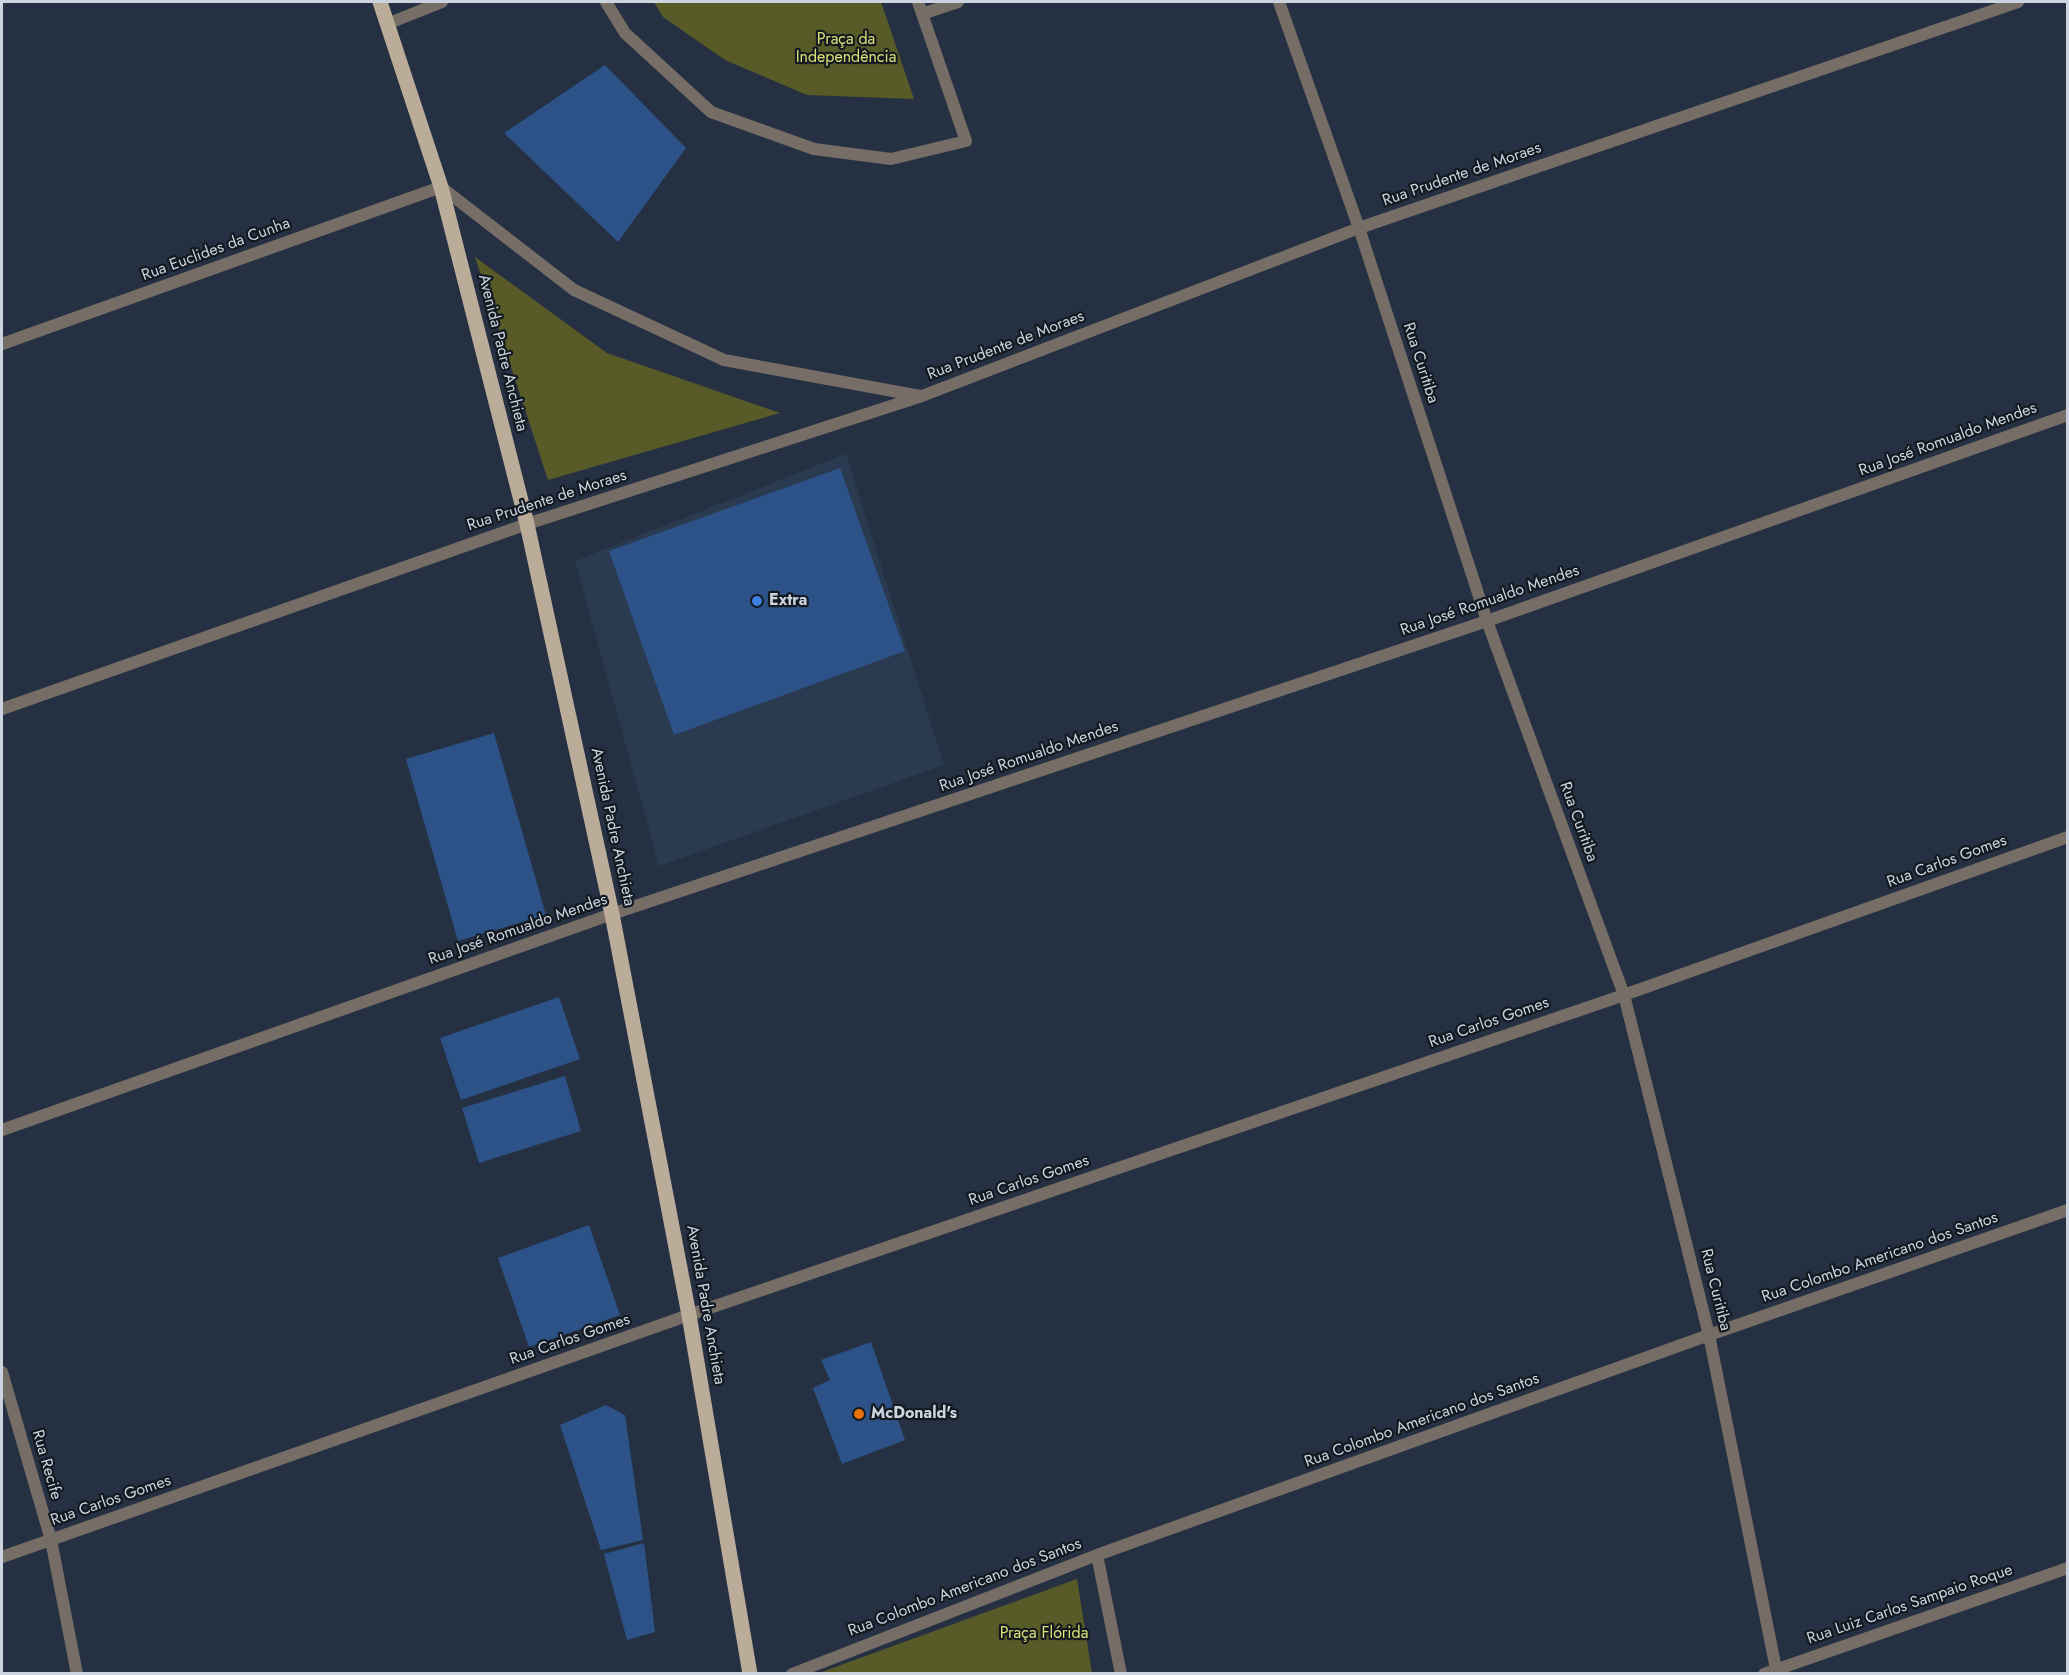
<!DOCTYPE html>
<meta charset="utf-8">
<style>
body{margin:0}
#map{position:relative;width:2069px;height:1675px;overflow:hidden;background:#253142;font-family:Jost,sans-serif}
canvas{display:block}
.frame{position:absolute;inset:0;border:3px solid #ccd4df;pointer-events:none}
</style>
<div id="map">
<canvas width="2069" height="1675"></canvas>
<div class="frame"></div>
</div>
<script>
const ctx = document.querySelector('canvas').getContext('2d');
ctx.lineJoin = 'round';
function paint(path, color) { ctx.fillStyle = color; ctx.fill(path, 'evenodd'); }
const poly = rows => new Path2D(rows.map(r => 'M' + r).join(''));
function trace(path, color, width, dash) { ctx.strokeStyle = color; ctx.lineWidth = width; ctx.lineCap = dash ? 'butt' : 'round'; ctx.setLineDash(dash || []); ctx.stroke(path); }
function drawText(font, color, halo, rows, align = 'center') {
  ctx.font = font + ' Jost,sans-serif'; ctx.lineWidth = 4.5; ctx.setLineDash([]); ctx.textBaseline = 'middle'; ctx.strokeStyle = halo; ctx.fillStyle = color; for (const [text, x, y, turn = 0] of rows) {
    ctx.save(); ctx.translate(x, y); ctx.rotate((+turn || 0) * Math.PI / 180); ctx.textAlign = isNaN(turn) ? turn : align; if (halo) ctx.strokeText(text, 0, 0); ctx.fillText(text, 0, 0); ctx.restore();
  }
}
paint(poly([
 [846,454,944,765,659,866,575,561]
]), '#2a3a50');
paint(poly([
 [654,2,881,2,914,99,807,95,725,60,663,17],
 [475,257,607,353,780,413,548,480],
 [1077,1579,1092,1673,819,1673]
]), '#585a27');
paint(poly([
 [605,65,686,148,618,242,504,133],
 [840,468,905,651,674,735,609,551],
 [494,733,546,915,458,941,406,759],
 [559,997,580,1059,461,1100,440,1038],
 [565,1076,581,1131,479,1163,462,1108],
 [589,1225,620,1315,529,1347,498,1258],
 [871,1342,905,1440,842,1464,813,1388,830,1380,821,1360],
 [606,1405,625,1415,643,1540,601,1550,560,1425],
 [644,1543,655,1632,627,1640,604,1554]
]), '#2c5287');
trace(poly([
 [606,2,625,33,711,112,814,149,891,159,966,141,918,2],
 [1279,2,1359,228,1487,621,1624,995,1709,1335,1777,1674],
 [922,14,958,2],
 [387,24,442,2],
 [2,344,441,187,574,290,724,360,920,396],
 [2,709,527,524,922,396,1359,228,2018,2],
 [2,1130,612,914,1487,621,2068,415],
 [2,1372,51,1540,77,1674],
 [1097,1555,1121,1674],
 [2,1557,689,1315,1624,995,2068,837],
 [792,1674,1097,1555,1709,1335,2068,1210],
 [1764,1674,2068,1568]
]), '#766e66', 12);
trace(poly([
 [380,2,441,187,527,524,612,914,689,1315,750,1674]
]), '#bbac9a', 15);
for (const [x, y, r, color] of [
 [757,601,6,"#3f7fe0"],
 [859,1414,6,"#e8710a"]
]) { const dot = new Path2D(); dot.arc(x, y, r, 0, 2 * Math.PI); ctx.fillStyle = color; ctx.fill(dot); trace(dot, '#131921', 2); }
drawText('16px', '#dce077', '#131921', [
 ["Praça da",846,40],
 ["Independência",846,58],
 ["Praça Flórida",1044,1634]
]);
drawText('16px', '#ccd4df', '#131921', [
 ["Rua Prudente de Moraes",1462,175,-19],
 ["Rua Euclides da Cunha",216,250,-20],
 ["Rua Prudente de Moraes",1006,346,-21],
 ["Avenida Padre Anchieta",502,353,76],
 ["Rua Curitiba",1420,363,72],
 ["Rua José Romualdo Mendes",1948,440,-20],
 ["Rua Prudente de Moraes",547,501,-18],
 ["Rua José Romualdo Mendes",1490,601,-19],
 ["Rua José Romualdo Mendes",1029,757,-19],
 ["Rua Curitiba",1578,822,70],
 ["Avenida Padre Anchieta",612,827,78],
 ["Rua Carlos Gomes",1947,862,-20],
 ["Rua José Romualdo Mendes",518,930,-19],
 ["Rua Carlos Gomes",1489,1023,-19],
 ["Rua Carlos Gomes",1029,1181,-19],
 ["Rua Colombo Americano dos Santos",1880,1258,-19],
 ["Rua Curitiba",1715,1290,76],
 ["Avenida Padre Anchieta",705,1305,80],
 ["Rua Carlos Gomes",570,1340,-19],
 ["Rua Colombo Americano dos Santos",1422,1421,-20],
 ["Rua Recife",46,1465,74],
 ["Rua Carlos Gomes",111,1501,-19],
 ["Rua Colombo Americano dos Santos",965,1588,-21],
 ["Rua Luiz Carlos Sampaio Roque",1910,1605,-19]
]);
drawText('bold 16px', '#ccd4df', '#131921', [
 ["Extra",769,601],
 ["McDonald's",871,1414]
], 'left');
</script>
